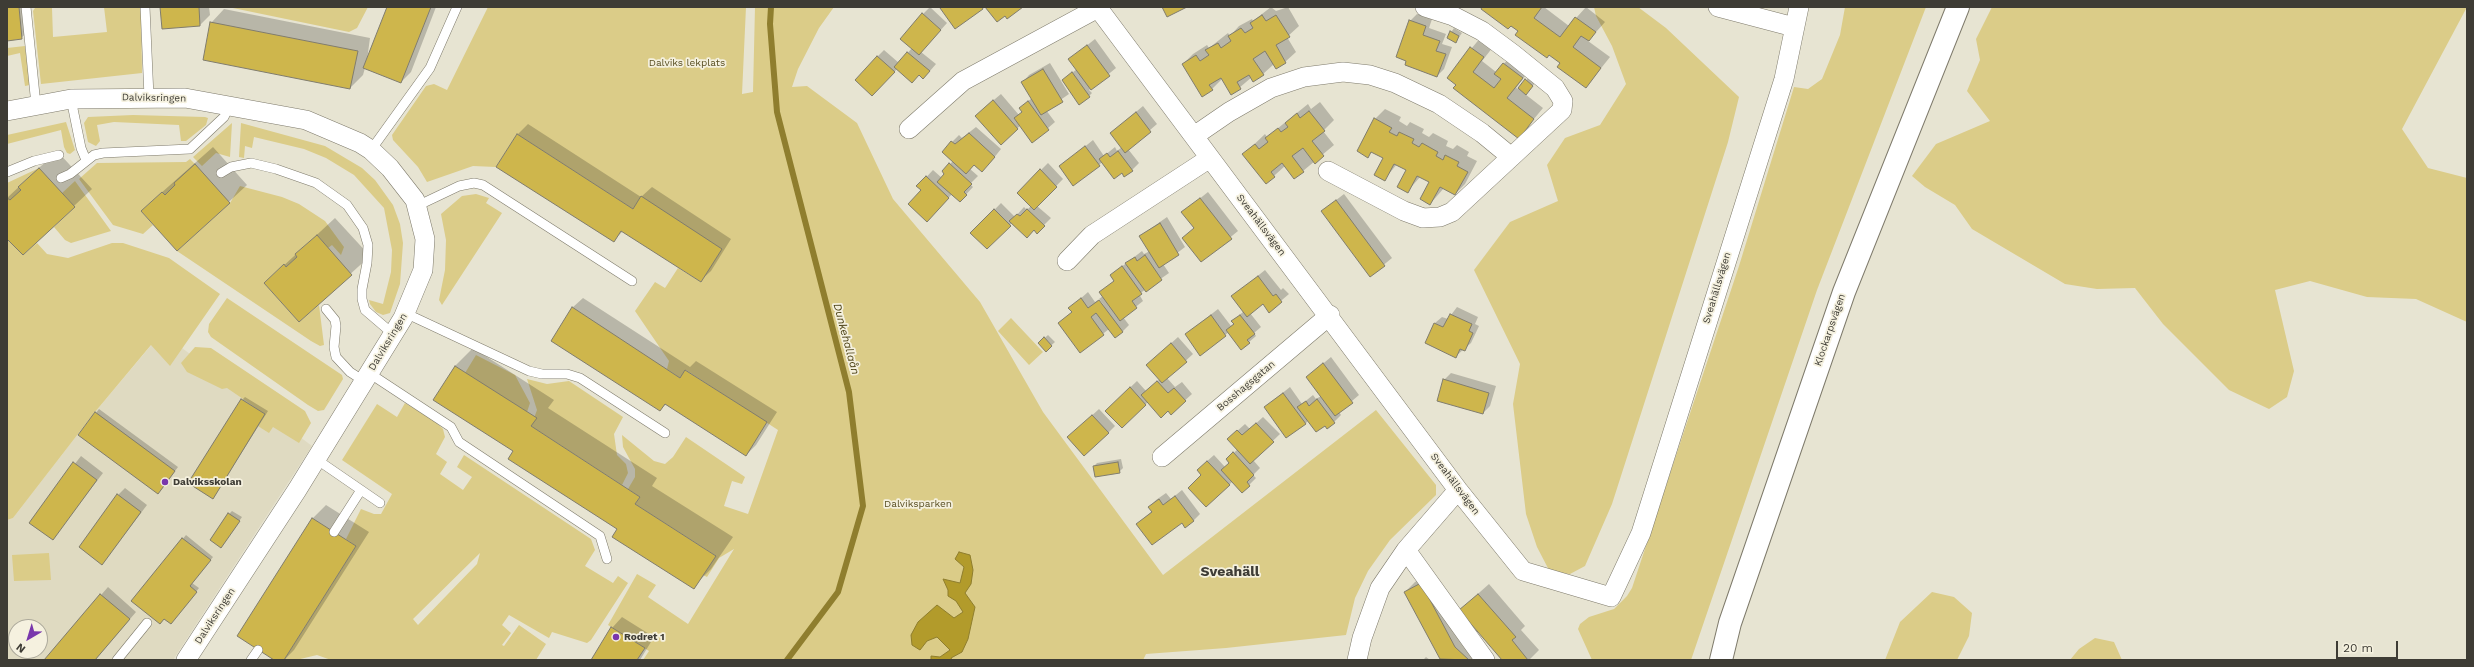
<!DOCTYPE html>
<meta charset="utf-8">
<style>
body{margin:0}
#map{position:relative;width:2474px;height:667px;overflow:hidden;background:#e7e4d2;font-family:"Work Sans",sans-serif}
canvas{display:block}
.frame{position:absolute;inset:0;border:8px solid #3e3c35;pointer-events:none}
.north{position:absolute;left:8px;top:619px;width:40px;height:40px;box-sizing:border-box;background:#f5f1df;border:1px solid #aca99b;border-radius:50%;rotate:218deg;font-size:11px;font-weight:700;line-height:16px;text-align:center;color:#3e3c35}
.north::after{content:'';display:block;margin:auto;width:14px;height:18px;background:#7937ac;clip-path:polygon(50% 0,100% 100%,50% 72%,0 100%)}
.scale{position:absolute;left:2336px;top:641px;width:62px;height:18px;box-sizing:border-box;border:2px solid #3e3c35;border-top:0;padding-left:5px;font-size:12px;line-height:14px;white-space:nowrap;color:#3e3c35;-webkit-text-stroke:3px #f5f1df;paint-order:stroke}
</style>
<div id="map">
<canvas width="2474" height="667"></canvas>
<div class="frame"></div>
<div class="north">N</div>
<div class="scale">20 m</div>
</div>
<script>
const ctx = document.querySelector('canvas').getContext('2d');
ctx.lineJoin = 'round';
function paint(path, color) { ctx.fillStyle = color; ctx.fill(path, 'evenodd'); }
const poly = rows => new Path2D(rows.map(r => 'M' + r).join(''));
function trace(path, color, width, dash) { ctx.strokeStyle = color; ctx.lineWidth = width; ctx.lineCap = dash ? 'butt' : 'round'; ctx.setLineDash(dash || []); ctx.stroke(path); }
function drawText(font, color, halo, rows, align = 'center') {
  ctx.font = font + ' "Work Sans",sans-serif'; ctx.lineWidth = 3.5; ctx.setLineDash([]); ctx.textBaseline = 'middle'; ctx.strokeStyle = halo; ctx.fillStyle = color; for (const [text, x, y, turn = 0] of rows) {
    ctx.save(); ctx.translate(x, y); ctx.rotate((+turn || 0) * Math.PI / 180); ctx.textAlign = isNaN(turn) ? turn : align; if (halo) ctx.strokeText(text, 0, 0); ctx.fillText(text, 0, 0); ctx.restore();
  }
}
paint(poly([
 [159,336,182,348,312,446,173,660,7,660,7,520,13,518,95,412],
 [16,627,40,627,40,651,16,651]
]), '#dfdac1');
paint(poly([
 [104,7,141,7,142,73,41,84,33,11,35,8,52,8,53,37,107,32],
 [228,7,368,7,357,28,349,32],
 [488,7,746,7,742,94,753,92,755,7,834,7,819,28,798,69,792,87,807,86,857,123,893,199,980,302,1043,412,1163,575,1376,410,1436,485,1436,495,1390,540,1368,571,1355,598,1346,635,1226,648,1146,654,1143,660,643,660,649,651,608,625,637,574,656,585,648,597,688,624,734,549,719,558,707,577,703,575,715,555,635,504,640,497,628,489,635,477,635,469,623,447,622,435,654,461,665,464,673,457,686,437,745,477,742,484,732,481,724,506,748,514,778,430,686,370,680,378,667,369,669,361,635,311,655,282,665,288,678,268,701,282,721,249,641,197,633,209,517,134,496,167,473,166,427,182,418,167,393,140,392,135,426,86,434,84,447,90],
 [1594,7,1638,7,1666,28,1739,97,1728,142,1612,504,1585,566,1570,574,1550,572,1537,547,1526,514,1513,404,1520,364,1474,270,1510,222,1558,201,1547,165,1565,138,1600,125,1626,84,1612,46,1596,16],
 [1845,7,1926,7,1817,290,1691,660,1592,660,1578,629,1580,624,1589,617,1614,609,1627,596,1632,588,1739,266,1794,87,1808,89,1822,79,1840,35],
 [1992,7,2467,7,2402,129,2428,168,2467,178,2467,322,2416,299,2367,297,2310,281,2275,290,2294,371,2287,397,2269,409,2229,390,2163,324,2135,288,2097,289,2065,284,1972,229,1955,205,1925,187,1912,176,1936,144,1990,121,1967,91,1980,60,1976,39],
 [25,46,30,85,25,86,20,53,7,56,7,48],
 [133,115,205,117,208,118,206,125,186,141,181,141,179,125,114,122,97,125,100,141,96,146,88,142,84,123,88,117],
 [66,122,75,150,70,154,67,153,64,147,61,130,7,144,7,135],
 [232,123,230,157,216,153,202,166,193,157],
 [241,123,325,146,362,168,375,180,393,205,400,224,403,243,400,284,390,313,383,315,376,312,370,304,369,300,383,304,391,272,392,250,384,208,354,175,326,158,304,149,254,137,252,148,245,146,244,158,239,157],
 [190,159,195,164,175,185,165,195,162,192,141,211,153,225,143,234,113,225,79,179,97,163,186,162],
 [39,168,18,187,21,190,10,200,7,198,7,183],
 [75,181,111,231,71,243,65,240,54,227,75,207,62,193],
 [240,186,282,197,299,204,325,221,344,247,341,255,332,245,328,248,317,235,295,254,297,257,286,267,284,264,264,283,299,322,319,305,324,345,320,346,311,341,177,251,230,203],
 [476,194,489,198,486,203,502,213,442,305,439,300,445,270,446,240,441,214,462,196],
 [7,239,23,255,37,243,47,254,68,258,112,243,123,243,169,258,220,294,170,366,151,345,95,412,13,518,7,520],
 [227,298,342,375,343,379,324,410,318,411,308,405,211,337,208,332,209,324],
 [1011,318,1043,352,1029,365,998,331],
 [195,347,211,348,305,411,311,423,299,443,273,427,269,433,261,428,258,426,265,414,227,388,222,389,187,372,181,363],
 [476,355,515,375,530,403,527,412,465,373],
 [527,379,547,384,569,381,623,417,614,434,617,455,626,464,628,473,622,485,531,426,537,410],
 [405,403,435,421,443,429,445,437,436,454,447,462,440,474,463,490,472,477,457,467,464,455,591,539,595,550,585,566,613,583,618,576,628,583,591,640,587,643,552,632,549,638,509,615,502,625,511,633,502,645,504,646,519,625,546,644,536,660,331,660,317,655,296,660,284,660,356,546,346,539,361,509,374,514,381,514,392,494,342,460,377,404,397,417],
 [480,553,477,564,418,625,413,619],
 [49,553,51,580,14,581,12,555],
 [1932,592,1954,597,1972,613,1969,636,1957,660,1885,660,1900,622],
 [2095,638,2114,642,2122,660,2070,660,2079,649]
]), '#dbcc88');
const water = poly([
 [959,552,970,555,973,570,971,584,965,593,975,607,968,639,962,652,951,658,952,660,931,660,931,656,940,657,950,650,937,637,927,641,920,650,912,645,911,635,918,622,937,605,954,618,963,612,956,601,948,596,948,590,943,579,960,583,964,567,955,559,959,552]
]);
paint(water, '#b29b2b');
trace(water, '#8f7e2e', 1);
paint(poly([
 [7,7,30,7,32,28,21,38,7,40],
 [161,7,209,7,210,15,200,25],
 [388,7,436,7,411,72,401,82,365,68,363,75,350,88,211,23,224,9,370,38,367,60],
 [930,7,947,23,921,52,936,64,930,71,919,75,897,69,879,88,878,56,884,50,899,63,912,48,923,14],
 [1271,7,1276,11,1288,7,1299,26,1287,37,1296,52,1285,62,1274,64,1263,74,1252,77,1232,94,1222,79,1212,89,1183,64,1193,54,1207,45,1209,48,1228,33,1230,36,1239,26,1252,19,1253,21],
 [1484,7,1544,7,1569,26,1586,7,1605,22,1588,41,1610,57,1586,87,1562,62],
 [1417,14,1432,19,1429,28,1446,34,1442,44,1452,47,1444,69,1437,76,1410,21],
 [1454,28,1462,33,1456,41,1448,37],
 [1481,37,1493,47,1482,61,1496,72,1514,53,1532,67,1516,88,1519,89,1529,77,1536,82,1525,94,1543,108,1519,137,1448,77],
 [1095,39,1116,68,1089,90,1092,93,1089,96,1063,80,1077,69,1070,59],
 [1050,63,1069,94,1046,110,1055,122,1033,141,1021,125,1001,143,983,109,1001,94,1019,115,1023,111,1020,108,1032,98,1023,82,1029,75],
 [1320,102,1334,120,1323,131,1334,145,1303,171,1285,166,1266,183,1244,154,1265,134,1267,137,1308,104,1311,109],
 [1143,106,1157,124,1128,149,1139,163,1132,170,1122,172,1102,162,1099,165,1060,167,1093,140,1104,156,1115,147,1117,151,1122,147,1111,133],
 [1385,109,1401,117,1399,121,1407,126,1410,122,1424,129,1422,133,1429,137,1433,133,1448,141,1446,146,1453,149,1457,145,1469,152,1467,156,1477,161,1465,184,1455,194,1444,188,1430,204,1430,182,1420,177,1407,192,1408,170,1397,164,1384,180,1385,157,1373,151,1368,156,1375,119],
 [528,124,641,197,652,187,731,239,711,271,700,281,623,231,613,241,497,167,518,134],
 [976,127,1001,149,989,164,975,164,970,169,978,176,970,184,973,187,960,201,952,194,934,214,918,186,933,170,942,178,946,174,943,171,953,161,952,142,959,135,962,138],
 [213,147,247,185,177,250,160,194],
 [57,151,92,189,23,254,7,237,7,198],
 [1048,163,1063,179,1037,206,1051,218,1037,232,1012,223,987,248,972,233,1001,203,1015,217,1024,207,1027,210,1031,206,1018,193],
 [1208,192,1238,231,1201,261,1183,238,1194,228,1183,212],
 [1344,194,1392,258,1370,276,1322,211],
 [1167,217,1185,247,1163,264,1169,273,1139,294,1143,301,1123,317,1129,325,1122,332,1109,329,1080,352,1059,323,1073,311,1070,308,1088,292,1095,302,1098,300,1105,307,1099,299,1103,296,1101,292,1115,280,1111,275,1142,251,1144,254,1150,251,1140,236],
 [335,218,370,256,299,321,265,283],
 [1265,270,1281,290,1283,288,1289,294,1269,311,1263,303,1250,313,1261,327,1254,333,1256,336,1241,349,1229,332,1200,354,1186,334,1218,309,1231,326,1234,323,1233,321,1244,311,1233,296],
 [583,298,690,367,696,361,777,412,756,445,746,455,667,403,660,410,572,308],
 [1457,307,1478,317,1475,324,1479,326,1471,343,1456,356,1435,323,1442,317,1448,319],
 [1048,335,1055,342,1046,350,1039,343],
 [1178,337,1193,354,1167,378,1175,387,1182,382,1192,394,1171,413,1148,402,1122,427,1113,404,1137,381,1146,391,1160,379,1155,358],
 [473,348,554,400,548,408,657,478,652,486,733,537,711,569,693,587,514,451,435,400,455,366],
 [1331,357,1359,395,1339,412,1341,415,1334,422,1325,424,1309,420,1305,424,1265,407,1290,387,1302,404,1313,395,1316,399,1321,396,1307,377],
 [1451,373,1496,386,1490,406,1483,413,1444,380],
 [245,397,268,411,213,498,242,400],
 [99,409,178,467,161,490,79,435],
 [1099,409,1115,426,1108,433,1075,431],
 [1263,417,1280,434,1253,460,1260,468,1253,475,1256,478,1249,485,1242,491,1233,481,1229,485,1203,475,1205,463,1214,455,1225,467,1230,462,1227,459,1238,449,1236,432,1245,424,1250,429],
 [81,456,103,473,52,539,30,522],
 [1121,459,1123,468,1119,472,1094,466,1097,463],
 [125,488,147,505,102,564,118,495],
 [1182,490,1200,514,1193,521,1137,524,1152,511,1149,507,1156,500,1166,493,1171,499],
 [326,505,369,532,294,650,284,660,276,660,238,636,313,518],
 [232,511,242,517,221,547,229,514],
 [186,535,213,557,192,583,199,588,174,620,132,601],
 [1431,573,1490,660,1441,659,1405,592,1415,582],
 [1489,584,1525,626,1521,630,1539,650,1529,660,1503,660,1471,600],
 [108,587,136,612,95,660,45,660],
 [622,617,654,637,640,660,592,660,612,628],
 [1426,657,1430,660,1423,660]
]), '#0003');
trace(poly([
 [771,7,770,24,777,112,849,392,863,506,838,592,787,660]
]), '#8f7e2e', 6);
const building = poly([
 [7,7,19,7,22,39,7,41,7,7],
 [160,7,199,7,200,26,162,29,160,7],
 [387,7,431,7,401,83,363,68,387,7],
 [942,7,982,7,983,9,955,29,940,8,942,7],
 [985,7,1023,7,1007,19,1005,16,997,22,985,7],
 [1162,7,1187,7,1167,17,1162,7],
 [1482,7,1542,7,1534,18,1560,37,1575,17,1596,32,1589,41,1581,36,1573,47,1601,68,1586,88,1557,67,1560,63,1549,55,1547,58,1515,35,1518,31,1511,26,1508,29,1481,9,1482,7],
 [922,13,941,30,919,55,900,39,922,13],
 [1262,15,1266,21,1276,15,1290,37,1276,45,1286,63,1276,69,1265,51,1253,59,1264,75,1253,82,1249,75,1237,82,1241,89,1231,95,1221,78,1209,85,1213,90,1202,97,1182,64,1196,55,1200,61,1209,55,1205,50,1218,43,1221,48,1231,41,1228,36,1241,28,1245,33,1253,28,1250,23,1262,15],
 [1409,20,1426,26,1423,35,1440,41,1436,51,1446,54,1437,77,1405,65,1406,61,1396,57,1409,20],
 [210,22,358,51,350,89,203,60,210,22],
 [1450,31,1459,36,1456,43,1447,38,1450,31],
 [1087,45,1110,76,1091,90,1068,59,1087,45],
 [1470,47,1484,57,1473,72,1494,88,1501,79,1494,74,1503,63,1523,78,1507,98,1534,119,1519,139,1453,88,1456,85,1447,78,1470,47],
 [907,52,930,71,923,79,919,75,912,83,894,67,907,52],
 [877,56,895,72,872,96,855,80,877,56],
 [1043,69,1063,102,1041,115,1021,82,1043,69],
 [1072,72,1090,97,1079,105,1062,80,1072,72],
 [1525,79,1533,86,1526,95,1518,88,1525,79],
 [993,100,1018,129,1001,145,975,116,993,100],
 [1028,101,1049,130,1032,143,1014,118,1022,112,1019,108,1028,101],
 [1309,111,1325,131,1312,141,1324,156,1315,164,1303,148,1292,156,1304,172,1294,179,1282,163,1271,172,1275,177,1266,184,1242,154,1255,144,1259,149,1268,142,1265,138,1278,128,1281,132,1288,127,1285,123,1297,113,1300,118,1309,111],
 [1136,112,1151,132,1125,153,1110,133,1136,112],
 [1374,118,1392,128,1389,132,1397,136,1399,132,1414,139,1412,143,1419,147,1422,143,1438,152,1436,156,1443,160,1445,155,1459,162,1457,166,1468,172,1455,195,1440,187,1430,205,1420,199,1429,182,1417,176,1408,193,1397,187,1406,170,1394,164,1385,181,1374,175,1383,158,1371,152,1368,158,1357,151,1374,118],
 [969,133,995,157,982,172,974,165,966,174,942,152,951,141,955,144,969,133],
 [517,134,633,209,641,196,722,249,701,282,621,231,614,242,496,167,517,134],
 [1085,146,1100,166,1073,186,1059,166,1085,146],
 [1118,151,1133,171,1124,177,1122,173,1114,179,1099,159,1107,153,1110,157,1118,151],
 [949,163,972,184,964,192,967,195,960,202,937,182,944,174,942,171,949,163],
 [195,164,230,203,177,251,141,211,162,192,165,195,175,185,174,183,195,164],
 [39,168,75,207,23,255,7,239,7,198,10,200,21,190,18,187,39,168],
 [1040,169,1057,187,1034,210,1017,193,1040,169],
 [926,176,949,198,927,222,908,204,921,190,916,186,926,176],
 [1200,198,1232,239,1201,262,1182,238,1194,228,1181,212,1200,198],
 [1336,200,1385,266,1370,277,1321,211,1336,200],
 [994,209,1011,226,987,249,970,233,994,209],
 [1027,209,1045,226,1037,234,1034,230,1027,238,1009,221,1017,214,1020,216,1027,209],
 [1160,223,1179,255,1159,268,1139,236,1160,223],
 [317,235,352,275,299,322,264,283,284,264,286,267,297,257,295,254,317,235],
 [1145,255,1162,280,1146,292,1125,263,1135,257,1137,261,1145,255],
 [1122,266,1142,294,1132,301,1137,308,1120,321,1099,292,1114,281,1110,275,1122,266],
 [1258,276,1273,296,1276,294,1282,302,1269,313,1263,304,1247,317,1231,296,1258,276],
 [1081,298,1088,308,1099,300,1123,332,1115,338,1096,313,1091,317,1104,335,1080,353,1058,323,1072,312,1068,308,1081,298],
 [572,307,680,378,685,370,767,422,746,456,665,404,660,411,551,341,572,307],
 [1450,314,1472,324,1469,331,1473,333,1465,351,1460,349,1456,358,1425,343,1434,323,1443,327,1450,314],
 [1211,315,1226,336,1200,356,1185,334,1211,315],
 [1240,315,1255,334,1247,340,1250,343,1241,350,1226,330,1234,324,1231,321,1240,315],
 [1044,337,1052,346,1046,352,1038,343,1044,337],
 [1171,343,1187,362,1162,383,1146,365,1171,343],
 [1323,363,1353,403,1335,416,1306,377,1323,363],
 [455,366,537,418,531,426,640,497,635,504,716,556,694,589,612,537,617,529,508,459,513,451,433,400,455,366],
 [1443,379,1489,393,1483,414,1437,401,1443,379],
 [1157,381,1168,393,1174,388,1186,401,1171,415,1168,411,1161,418,1141,395,1157,381],
 [1130,387,1146,405,1122,428,1105,411,1130,387],
 [1283,393,1306,424,1286,438,1264,407,1283,393],
 [241,399,265,414,213,499,188,483,241,399],
 [1317,399,1335,423,1327,429,1325,426,1316,432,1297,407,1306,401,1309,406,1317,399],
 [95,412,175,471,158,494,78,435,95,412],
 [1092,415,1109,433,1084,456,1067,437,1092,415],
 [1256,423,1274,442,1250,464,1227,439,1237,430,1242,435,1256,423],
 [1233,452,1254,475,1247,482,1250,486,1242,493,1221,470,1229,463,1226,459,1233,452],
 [1207,461,1230,485,1206,507,1188,488,1201,475,1197,470,1207,461],
 [73,462,97,480,53,540,29,523,73,462],
 [1118,462,1120,473,1095,477,1093,466,1118,462],
 [117,494,141,512,102,565,79,547,117,494],
 [1175,496,1194,521,1185,528,1182,523,1152,545,1136,524,1152,512,1148,507,1159,499,1163,505,1175,496],
 [228,513,240,521,221,548,210,540,228,513],
 [312,518,356,546,284,660,274,660,237,636,312,518],
 [182,538,211,560,190,586,197,592,171,624,164,619,160,624,131,601,182,538],
 [1421,583,1455,647,1469,660,1440,659,1404,592,1421,583],
 [100,594,130,619,95,660,44,660,100,594],
 [1478,594,1516,637,1512,640,1528,660,1502,660,1459,610,1478,594],
 [611,627,645,648,637,660,591,660,611,627]
]);
paint(building, '#ceb64c');
trace(building, '#807c6d', 1);
const service = poly([
 [26,7,36,105],
 [145,7,149,97],
 [71,99,81,148,86,160],
 [371,150,430,68,457,7],
 [7,172,34,161,59,155],
 [221,173,231,167,251,163,276,169,316,183,347,205,363,228,368,245,367,263,362,289,362,299,365,310,393,334],
 [61,178,70,174,94,155,103,153,190,149,224,117,230,105],
 [417,206,459,186,474,183,483,185,632,281],
 [326,309,335,320,336,326,334,347,336,357,350,372,364,381],
 [405,313,529,371,542,374,567,374,580,378,665,433],
 [369,373,451,427,459,442,600,536,607,559],
 [316,459,380,503],
 [334,532,361,490],
 [117,660,147,623],
 [251,660,258,650]
]);
const minor = poly([
 [1718,7,1794,27],
 [7,111,71,99,185,98,306,120,360,143,371,150,390,168,415,200,425,239,423,270,403,318,297,490,186,660],
 [909,129,963,81,1098,8,1458,490,1523,571,1611,597,1641,533,1784,79,1799,7],
 [1194,136,1229,112,1271,88,1304,77,1343,72,1370,75,1395,83,1439,104,1482,133,1510,156],
 [1328,171,1404,211,1423,218,1440,217,1452,212,1562,110,1563,101,1555,88,1513,54,1482,31,1453,16,1425,7],
 [1067,261,1092,235,1210,158],
 [1162,457,1330,315],
 [1406,550,1485,660],
 [1357,660,1362,638,1380,588,1406,550,1458,490]
]);
const tertiary = poly([
 [1721,660,1730,623,1844,292,1958,7]
]);
trace(service, '#7e7a6b', 10);
trace(minor, '#7e7a6b', 20);
trace(tertiary, '#7e7a6b', 24);
trace(service, '#fff', 9);
trace(minor, '#fff', 19);
trace(tertiary, '#fff', 22);
for (const [x, y, r, color] of [
 [165,482,4,"#7937ac"],
 [616,637,4,"#7937ac"]
]) { const dot = new Path2D(); dot.arc(x, y, r, 0, 2 * Math.PI); ctx.fillStyle = color; ctx.fill(dot); trace(dot, '#f5f1df', 1.5); }
drawText('10px', '#594f23', '#f5f1df', [
 ["Dalviks lekplats",687,63],
 ["Dalviksparken",918,504]
]);
drawText('10px', '#3e3c35', '#f5f1df', [
 ["Dalviksringen",154,98,1],
 ["Sveahällsvägen",1261,225,53],
 ["Sveahällsvägen",1717,288,-73],
 ["Klockarpsvägen",1830,330,-71],
 ["Dalviksringen",388,342,-59],
 ["Bosshagsgatan",1246,386,-40],
 ["Sveahällsvägen",1455,484,53],
 ["Dalviksringen",215,616,-57]
]);
drawText('bold 10px', '#3e3c35', '#f5f1df', [
 ["Dalviksskolan",173,482],
 ["Rodret 1",624,637]
], 'left');
drawText('italic 11px', '#4b4115', '#f5f1df', [
 ["Dunkehallaån",846,339,75]
]);
drawText('bold 14px', '#3e3c35', '#f5f1df', [
 ["Sveahäll",1230,572]
]);
</script>
